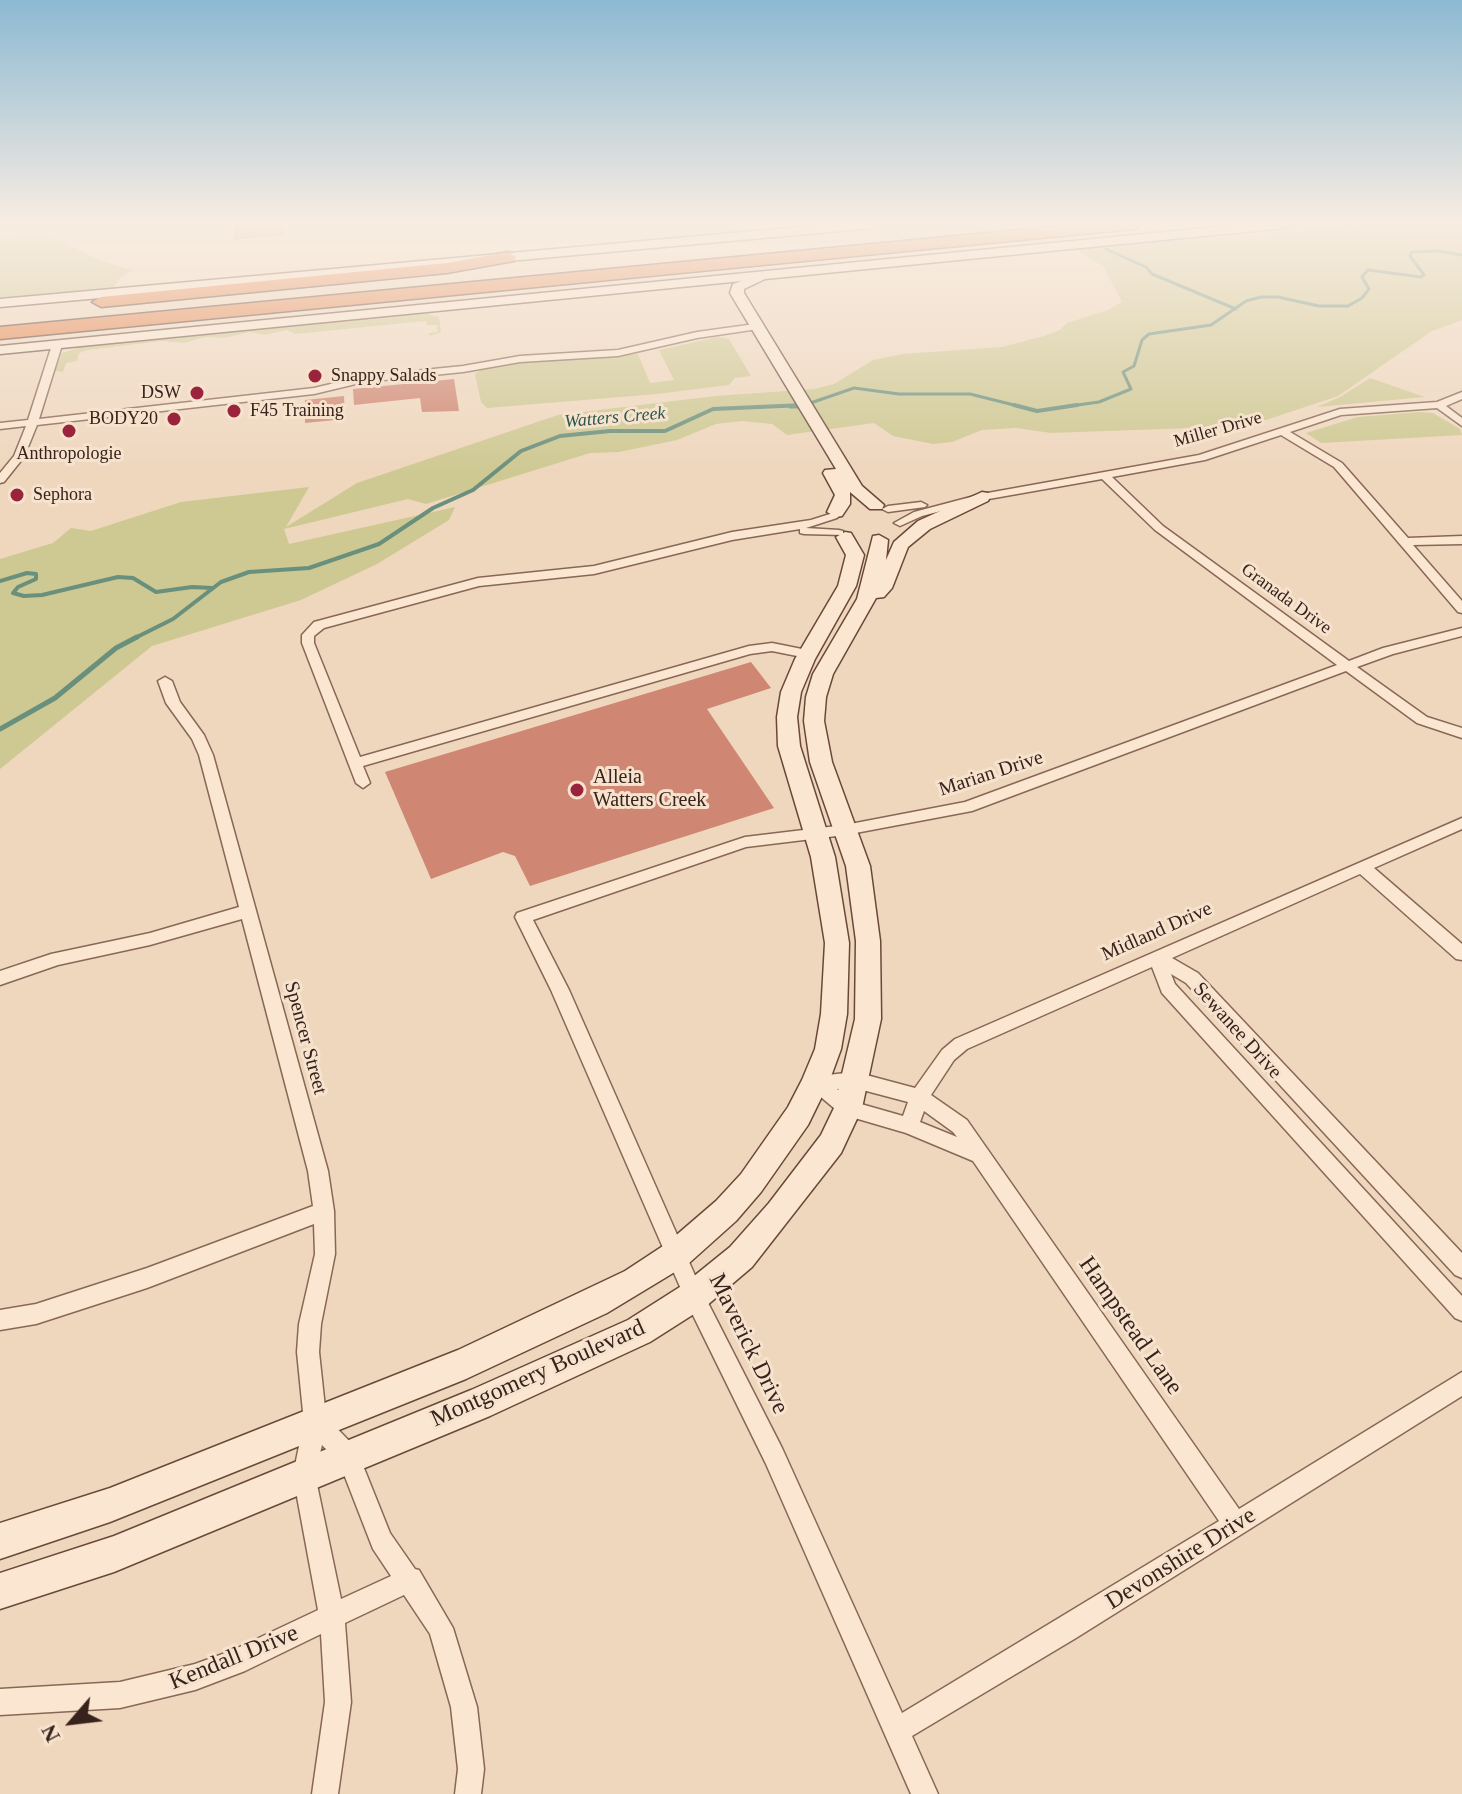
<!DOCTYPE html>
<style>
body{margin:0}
#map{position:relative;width:1462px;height:1794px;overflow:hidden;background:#efd7be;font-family:Georgia,serif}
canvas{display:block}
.north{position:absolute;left:32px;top:1682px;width:80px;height:80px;-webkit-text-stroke:6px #f7e2ce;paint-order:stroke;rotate:242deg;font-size:22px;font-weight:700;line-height:32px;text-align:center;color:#37231b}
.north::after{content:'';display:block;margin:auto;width:28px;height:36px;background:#37231b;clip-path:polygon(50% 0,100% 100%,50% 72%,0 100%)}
</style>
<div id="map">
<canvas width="1462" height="1794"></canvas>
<div class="north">N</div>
</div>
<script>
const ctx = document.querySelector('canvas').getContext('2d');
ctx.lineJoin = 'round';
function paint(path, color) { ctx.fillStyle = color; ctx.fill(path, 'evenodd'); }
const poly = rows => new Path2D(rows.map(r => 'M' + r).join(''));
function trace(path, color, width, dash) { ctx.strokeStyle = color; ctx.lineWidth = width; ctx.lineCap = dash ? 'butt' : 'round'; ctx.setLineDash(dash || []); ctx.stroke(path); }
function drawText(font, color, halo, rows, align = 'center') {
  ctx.font = font + ' Georgia,serif'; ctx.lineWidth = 6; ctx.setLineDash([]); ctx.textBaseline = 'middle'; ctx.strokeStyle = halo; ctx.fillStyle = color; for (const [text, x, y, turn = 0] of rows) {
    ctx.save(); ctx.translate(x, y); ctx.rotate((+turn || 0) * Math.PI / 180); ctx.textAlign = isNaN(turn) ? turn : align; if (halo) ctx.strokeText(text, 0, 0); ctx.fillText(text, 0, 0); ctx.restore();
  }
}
paint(poly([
 [1361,224,1462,224,1462,320,1432,331,1338,396,1248,426,1051,433,1016,428,982,430,952,442,933,444,893,436,874,423,787,435,772,424,742,421,716,424,677,440,619,452,590,453,426,504,408,499,284,529,289,544,455,507,449,520,377,564,301,600,152,646,0,769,0,559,53,543,71,528,91,531,181,502,309,487,286,527,357,483,558,415,715,396,814,389,834,384,873,360,903,354,1002,347,1044,336,1060,330,1067,323,1108,310,1122,302,1103,266,1076,249],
 [34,237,62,241,101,261,133,270,121,277,112,290,0,300,0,240],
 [424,313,439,317,441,332,429,336,429,333,438,332,437,325,427,325,426,321,295,334,287,330,265,335,250,332,225,338,205,337,184,343,162,341,88,350,79,353,77,361,66,363,63,372,73,373,55,371,62,353,91,344],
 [718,337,729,339,751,376,735,378,729,385,657,394,487,408,481,402,475,374,480,370,551,358,638,354,650,383,674,380,659,350],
 [1370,378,1425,397,1317,407,1340,397],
 [1420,412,1433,413,1460,429,1462,435,1321,443,1306,433,1358,417]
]), '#cec892');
trace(poly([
 [1106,249,1146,267,1152,274,1236,309],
 [790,407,799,407,854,388,899,394,970,394,1022,407],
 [1063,407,1099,402,1131,389,1123,372,1134,366,1142,340,1149,334,1211,325,1246,301,1261,297,1278,297,1319,306,1348,306,1362,298,1369,289,1362,277,1368,270,1421,277,1424,275,1410,256,1412,252,1438,251,1462,255]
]), '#698f7d', 3);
trace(poly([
 [1014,405,1037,411,1077,405],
 [0,581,27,573,36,574,36,579,18,587,13,593,24,596,42,595,118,577,133,578,156,592,192,587,212,588],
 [133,639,173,619,221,582,249,572,309,568,379,544,433,508,473,490,521,451,560,436,610,431,665,431,713,409,804,405]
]), '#698f7d', 4);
trace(poly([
 [0,729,55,698,116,648,137,637]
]), '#698f7d', 5);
paint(poly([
 [234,224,285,224,285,235,234,240],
 [454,379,459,411,422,412,420,398,354,405,353,389],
 [344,396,345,419,305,423,305,400],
 [751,662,771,688,707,709,774,808,530,886,515,856,503,852,431,879,385,772]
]), '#cf8672');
const street = poly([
 [755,324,760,327,758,329,697,338,618,356,520,362,463,372,364,382,314,394,37,425,24,457,4,482,0,483,0,473,14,456,26,426,0,429,0,423,28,420,52,345,57,342,62,345,39,419,314,388,364,376,463,366,520,356,618,350,697,332,755,324],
 [1462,392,1462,399,1446,406,1462,418,1462,426,1437,408,1341,415,1290,432,1342,463,1408,538,1462,536,1462,544,1413,545,1462,601,1462,613,1458,612,1334,467,1281,435,1205,460,1112,477,1163,526,1349,661,1383,648,1462,628,1462,636,1393,654,1357,667,1427,717,1462,728,1462,738,1417,723,1346,671,972,811,845,835,746,847,533,920,569,990,701,1289,782,1448,902,1713,1219,1521,973,1161,906,1133,841,1114,809,1087,806,1082,809,1077,855,1072,915,1088,942,1050,955,1039,1462,818,1462,829,1374,868,1462,944,1462,960,1456,959,1360,874,1172,958,1198,973,1462,1253,1462,1278,1455,1275,1186,983,1171,974,1175,984,1462,1296,1462,1321,1455,1318,1162,993,1152,967,967,1049,954,1060,931,1095,967,1120,1239,1509,1462,1372,1462,1396,1076,1638,912,1736,938,1794,911,1794,766,1464,687,1303,551,990,515,917,517,913,745,837,845,825,965,802,1337,665,1155,530,1102,479,983,500,922,516,900,526,894,523,914,512,982,494,1199,455,1340,409,1437,402,1462,392],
 [855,1088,908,1102,903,1116,854,1102,837,1089,855,1088],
 [924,1111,953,1132,957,1137,920,1122,924,1111],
 [921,502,927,505,925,507,888,512,882,509,888,506,921,502],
 [833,513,839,516,837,518,806,528,839,530,843,531,843,535,804,534,800,533,800,529,732,540,594,574,479,586,324,628,314,636,314,643,360,757,749,646,772,643,812,651,814,654,807,658,772,651,750,654,363,766,370,783,363,788,356,783,302,643,302,635,314,622,478,578,594,566,732,532,811,520,833,513],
 [165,677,172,681,180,702,204,735,213,755,328,1171,334,1211,335,1254,321,1324,319,1352,326,1417,356,1448,390,1533,415,1569,419,1570,453,1628,477,1707,484,1769,481,1794,455,1794,458,1769,451,1707,430,1634,404,1595,345,1623,351,1702,338,1794,312,1794,325,1702,321,1634,245,1671,195,1690,120,1708,0,1715,0,1689,120,1682,195,1664,231,1651,318,1610,293,1475,304,1422,297,1352,299,1324,315,1254,314,1224,147,1288,36,1324,0,1330,0,1310,36,1304,147,1268,313,1206,308,1171,242,919,150,945,58,965,0,985,0,971,51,954,150,933,239,907,199,755,192,739,166,703,158,681,165,677],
 [322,1445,340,1464,373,1549,391,1576,341,1599,315,1475,322,1445]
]);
const secondary = poly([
 [832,224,880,224,874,228,0,307,0,299,832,224],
 [1246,224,1291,224,1285,228,765,279,744,289,744,293,862,486,884,505,882,509,870,509,850,492,850,504,842,516,836,517,827,512,835,495,823,473,825,470,836,469,730,293,733,284,742,281,0,354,0,346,1246,224],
 [982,492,988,493,990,497,988,501,930,529,908,547,892,588,884,597,876,598,833,674,826,697,824,721,832,762,870,866,880,941,881,1019,862,1108,841,1153,752,1267,705,1307,650,1342,490,1416,114,1572,0,1609,0,1573,114,1536,471,1390,628,1320,683,1285,730,1247,769,1203,821,1135,834,1108,855,1019,856,941,846,866,810,762,804,721,806,697,813,674,857,599,873,536,879,535,888,540,886,560,894,542,918,521,982,492],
 [845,532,851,533,864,555,856,586,815,659,801,692,797,717,800,746,835,857,849,943,847,1014,841,1049,829,1082,808,1125,761,1192,736,1221,688,1264,607,1313,466,1379,110,1522,0,1559,0,1523,110,1488,458,1350,625,1271,666,1244,716,1201,741,1174,788,1107,802,1080,815,1049,821,1014,825,943,811,857,778,746,777,717,781,692,795,659,838,586,846,555,836,537,845,532]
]);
const highway = poly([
 [1082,224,1142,224,1134,229,0,339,0,327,1082,224],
 [508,252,516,257,514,261,447,273,101,307,92,302,101,297,447,263,508,252]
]);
trace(street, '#886756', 3);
trace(secondary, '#6a4839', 3);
trace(highway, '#56362b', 3);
paint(street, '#fae6d1');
paint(secondary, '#fae6d1');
paint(highway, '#e48149');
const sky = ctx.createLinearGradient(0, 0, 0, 475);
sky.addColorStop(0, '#8cb9d2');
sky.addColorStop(0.47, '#f8ede2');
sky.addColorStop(1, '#f8ede200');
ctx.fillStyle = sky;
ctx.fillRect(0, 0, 1462, 475);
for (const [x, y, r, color] of [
 [315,376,8,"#9a243c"],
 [197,393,8,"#9a243c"],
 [234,411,8,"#9a243c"],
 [174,419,8,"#9a243c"],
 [69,431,8,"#9a243c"],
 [17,495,8,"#9a243c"],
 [577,790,8,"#9a243c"]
]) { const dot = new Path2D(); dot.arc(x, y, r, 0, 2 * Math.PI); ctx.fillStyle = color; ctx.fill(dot); trace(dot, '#f7e2ce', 3); }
drawText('18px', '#37231b', '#f7e2ce', [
 ["Snappy Salads",331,376],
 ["DSW",181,393,"right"],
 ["F45 Training",250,411],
 ["BODY20",158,419,"right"],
 ["Anthropologie",69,454,"center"],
 ["Sephora",33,495]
], 'left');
drawText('italic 18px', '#2a584b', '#f7e2ce', [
 ["Watters Creek",615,418,-5]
]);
drawText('18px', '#37231b', '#f7e2ce', [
 ["Miller Drive",1218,430,-16],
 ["Granada Drive",1286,599,36]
]);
drawText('20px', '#37231b', '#f7e2ce', [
 ["Marian Drive",991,774,-18],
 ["Midland Drive",1157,932,-24],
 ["Sewanee Drive",1237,1031,48],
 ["Spencer Street",305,1038,75]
]);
drawText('20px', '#37231b', '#f7e2ce', [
 ["Alleia",593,778],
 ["Watters Creek",593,801]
], 'left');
drawText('24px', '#37231b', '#f7e2ce', [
 ["Hampstead Lane",1130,1326,55],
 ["Maverick Drive",748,1344,64],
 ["Montgomery Boulevard",538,1374,-24],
 ["Devonshire Drive",1181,1559,-32],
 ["Kendall Drive",234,1658,-22]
]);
</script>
